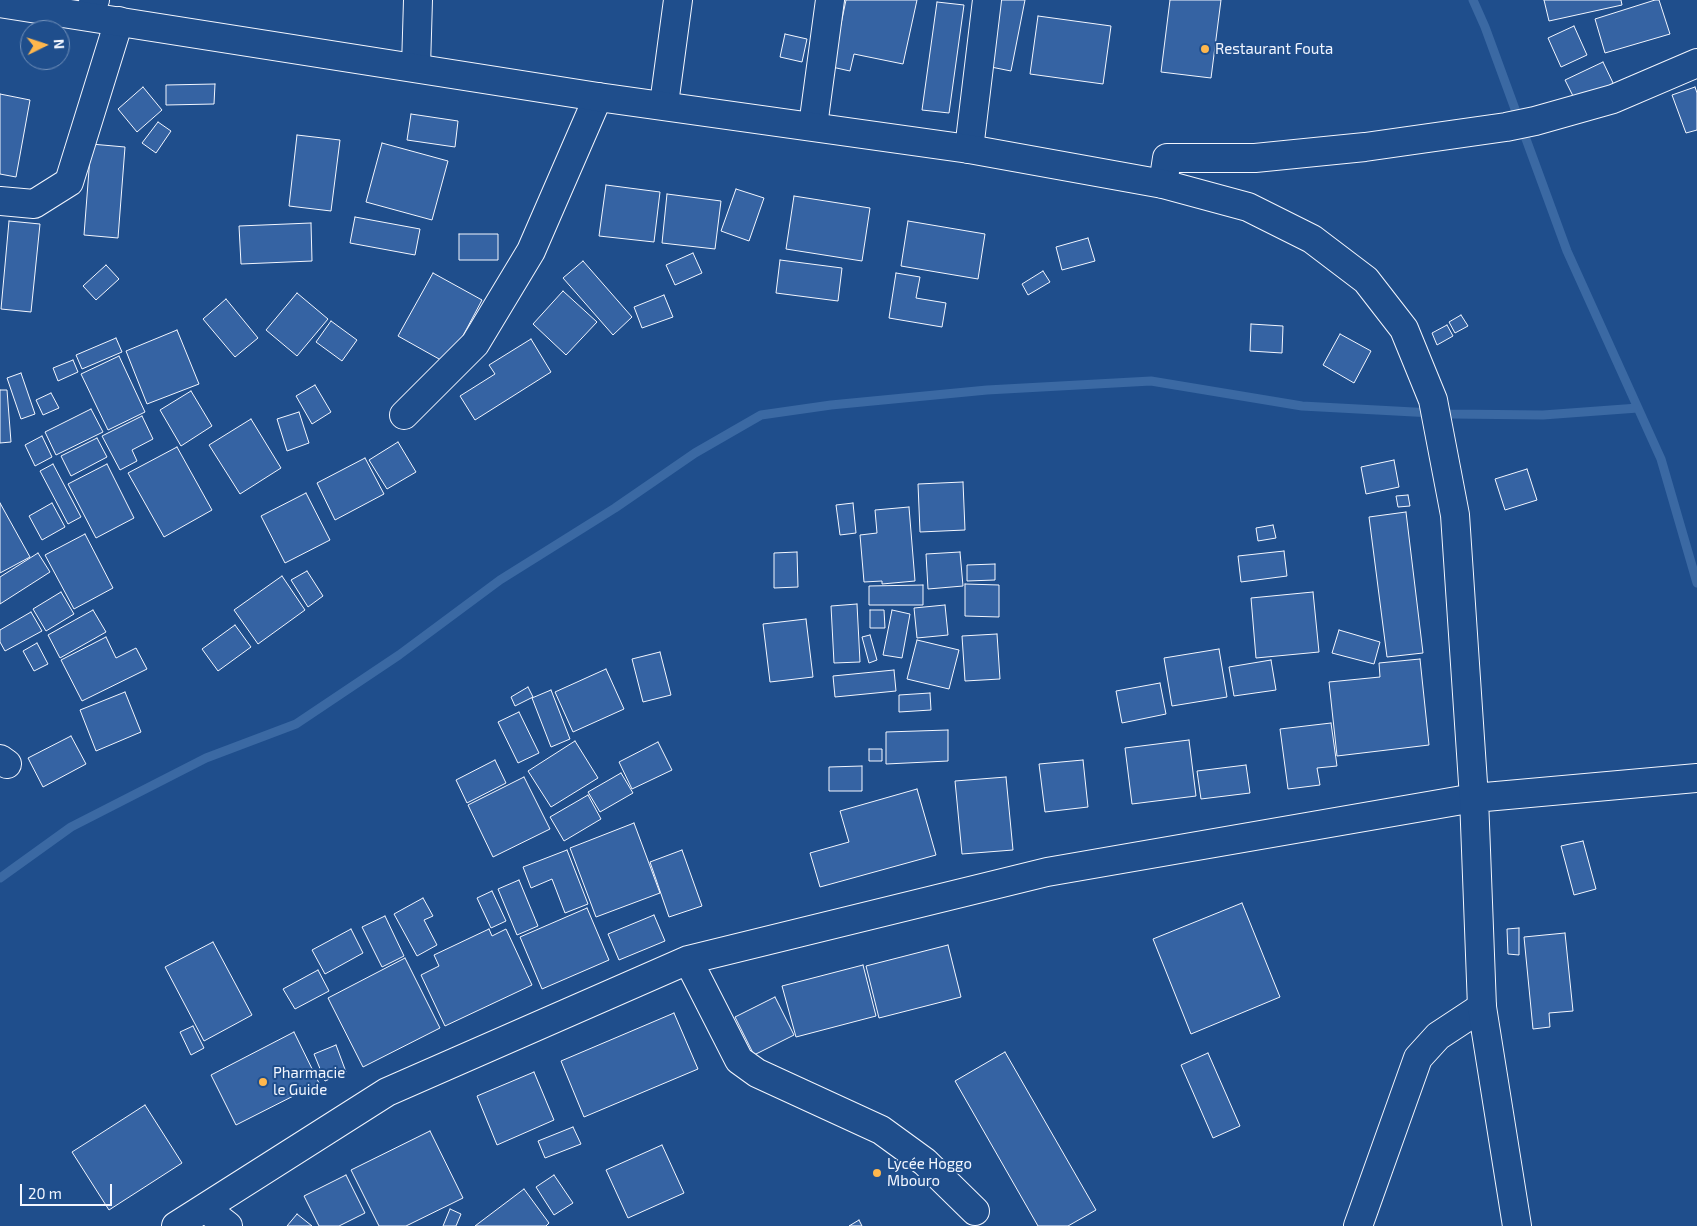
<!DOCTYPE html>
<meta charset="utf-8">
<style>
body{margin:0}
#map{position:relative;width:1697px;height:1226px;overflow:hidden;background:#1f4e8c;font-family:"Exo 2",sans-serif}
canvas{display:block}
.north{position:absolute;left:20px;top:20px;width:50px;height:50px;box-sizing:border-box;background:#1f4e8c;border:1px solid #7391ba;border-radius:50%;rotate:86deg;font-size:14px;font-weight:700;line-height:20px;text-align:center;color:#f2f6ff}
.north::after{content:'';display:block;margin:auto;width:18px;height:22px;background:#ffb74d;clip-path:polygon(50% 0,100% 100%,50% 72%,0 100%)}
.scale{position:absolute;left:20px;top:1184px;width:92px;height:22px;box-sizing:border-box;border:2px solid #f2f6ff;border-top:0;padding-left:6px;font-size:15px;line-height:18px;white-space:nowrap;color:#f2f6ff;-webkit-text-stroke:4px #1f4e8c;paint-order:stroke}
</style>
<div id="map">
<canvas width="1697" height="1226"></canvas>
<div class="north">N</div>
<div class="scale">20 m</div>
</div>
<script>
const ctx = document.querySelector('canvas').getContext('2d');
ctx.lineJoin = 'round';
const poly = rows => new Path2D(rows.map(r => 'M' + r).join(''));
function trace(path, color, width, dash) { ctx.strokeStyle = color; ctx.lineWidth = width; ctx.lineCap = dash ? 'butt' : 'round'; ctx.setLineDash(dash || []); ctx.stroke(path); }
function paint(path, color) { ctx.fillStyle = color; ctx.fill(path, 'evenodd'); }
function drawText(font, color, halo, rows, align = 'center') {
  ctx.font = font + ' "Exo 2",sans-serif'; ctx.lineWidth = 4; ctx.setLineDash([]); ctx.textBaseline = 'middle'; ctx.strokeStyle = halo; ctx.fillStyle = color; for (const [text, x, y, turn = 0] of rows) {
    ctx.save(); ctx.translate(x, y); ctx.rotate((+turn || 0) * Math.PI / 180); ctx.textAlign = isNaN(turn) ? turn : align; if (halo) ctx.strokeText(text, 0, 0); ctx.fillText(text, 0, 0); ctx.restore();
  }
}
trace(poly([
 [1473,0,1485,27,1567,251,1661,459,1697,583],
 [0,878,71,827,206,758,296,724,399,655,500,580,615,508,695,453,761,415,831,405,987,390,1151,381,1302,406,1451,414,1543,415,1638,408]
]), '#3b69a3', 9);
const building = poly([
 [846,0,917,0,903,64,854,54,850,71,832,67,846,0],
 [993,0,1025,0,1011,71,981,65,993,0],
 [1170,0,1221,0,1211,78,1161,72,1170,0],
 [1544,0,1621,0,1622,5,1549,21,1544,0],
 [1655,0,1659,0,1670,34,1605,53,1595,19,1655,0],
 [937,2,964,5,949,113,922,110,937,2],
 [1038,16,1111,26,1103,84,1030,74,1038,16],
 [1574,26,1587,55,1561,67,1548,38,1574,26],
 [785,34,807,39,802,62,780,57,785,34],
 [1603,62,1614,85,1577,104,1565,80,1603,62],
 [215,84,214,104,166,105,166,85,215,84],
 [143,87,162,110,137,132,118,109,143,87],
 [1695,87,1697,93,1697,130,1686,133,1672,95,1695,87],
 [0,94,30,100,16,177,0,174,0,94],
 [411,114,458,121,455,147,407,140,411,114],
 [158,122,171,131,156,153,142,143,158,122],
 [297,135,340,140,331,211,289,206,297,135],
 [382,143,448,161,432,220,366,202,382,143],
 [91,144,125,147,118,238,84,235,91,144],
 [606,185,660,192,654,242,599,236,606,185],
 [736,189,764,198,749,241,721,231,736,189],
 [667,194,721,201,715,249,662,243,667,194],
 [794,196,870,208,862,261,786,249,794,196],
 [355,217,420,229,415,255,350,243,355,217],
 [9,221,40,224,31,312,1,309,9,221],
 [908,221,985,234,978,279,901,266,908,221],
 [311,223,312,261,241,264,239,226,311,223],
 [459,234,498,234,498,260,459,260,459,234],
 [1088,238,1095,261,1062,270,1056,247,1088,238],
 [693,253,702,273,675,285,666,265,693,253],
 [780,260,842,268,838,301,776,293,780,260],
 [583,261,632,317,613,335,563,278,583,261],
 [106,265,119,279,96,300,83,286,106,265],
 [1043,271,1050,282,1028,295,1022,284,1043,271],
 [433,273,482,300,448,364,398,336,433,273],
 [896,273,920,277,916,298,946,303,942,327,889,318,896,273],
 [563,291,597,322,566,355,533,324,563,291],
 [297,293,328,319,297,356,266,330,297,293],
 [664,295,673,317,642,328,634,307,664,295],
 [226,299,258,338,235,357,203,319,226,299],
 [1461,315,1468,326,1455,333,1449,322,1461,315],
 [331,321,357,340,342,361,316,342,331,321],
 [1251,324,1283,326,1282,353,1250,351,1251,324],
 [1447,325,1453,336,1437,345,1432,333,1447,325],
 [177,330,199,384,147,404,126,351,177,330],
 [1340,334,1371,351,1354,383,1323,365,1340,334],
 [116,338,122,352,82,369,76,355,116,338],
 [531,339,551,372,475,420,460,396,495,374,489,365,531,339],
 [119,356,145,412,108,430,81,374,119,356],
 [73,360,78,372,58,381,53,368,73,360],
 [21,373,35,414,21,419,7,378,21,373],
 [315,385,331,412,312,424,296,396,315,385],
 [0,390,7,390,11,442,0,443,0,390],
 [191,391,212,426,181,446,160,410,191,391],
 [51,393,59,408,43,415,36,400,51,393],
 [91,409,103,432,56,455,45,432,91,409],
 [299,412,309,443,287,451,277,419,299,412],
 [142,416,153,439,132,450,137,461,120,470,102,436,142,416],
 [251,419,281,468,240,494,209,445,251,419],
 [42,436,52,457,35,466,25,445,42,436],
 [97,438,107,457,71,476,61,456,97,438],
 [398,442,416,472,387,489,369,460,398,442],
 [177,447,212,510,164,537,128,473,177,447],
 [365,458,384,494,335,520,317,483,365,458],
 [1394,460,1399,487,1366,494,1361,467,1394,460],
 [53,464,81,517,68,524,40,471,53,464],
 [107,464,134,518,96,538,68,484,107,464],
 [1527,469,1537,500,1505,510,1495,479,1527,469],
 [963,482,965,530,920,532,918,484,963,482],
 [306,493,330,540,285,563,261,516,306,493],
 [1408,495,1410,506,1398,507,1396,496,1408,495],
 [0,503,30,557,0,573,0,503],
 [52,503,65,527,42,540,29,516,52,503],
 [853,503,856,533,840,535,836,505,853,503],
 [909,507,915,581,882,584,882,581,864,582,860,535,877,533,875,510,909,507],
 [1406,512,1423,653,1387,657,1369,517,1406,512],
 [1273,525,1276,538,1258,541,1256,528,1273,525],
 [85,534,113,588,74,609,45,555,85,534],
 [1284,551,1287,576,1241,582,1238,556,1284,551],
 [797,552,798,587,774,588,774,553,797,552],
 [960,552,963,586,928,589,926,554,960,552],
 [38,553,50,572,0,604,0,577,38,553],
 [995,564,995,580,967,581,967,565,995,564],
 [307,571,323,596,308,607,291,580,307,571],
 [282,576,305,610,258,644,234,610,282,576],
 [965,584,999,585,999,617,965,616,965,584],
 [923,585,923,605,869,605,869,586,923,585],
 [61,592,74,614,46,631,33,609,61,592],
 [1313,592,1319,652,1256,658,1251,598,1313,592],
 [857,604,860,662,834,663,831,606,857,604],
 [945,605,948,635,917,638,914,608,945,605],
 [93,610,106,632,60,658,48,635,93,610],
 [870,610,884,610,885,628,870,628,870,610],
 [892,610,910,614,902,658,883,655,892,610],
 [31,612,42,631,5,651,0,642,0,630,31,612],
 [806,619,813,677,770,682,763,624,806,619],
 [235,625,251,647,218,671,202,649,235,625],
 [1339,630,1380,642,1374,664,1332,653,1339,630],
 [997,634,1000,679,965,681,962,636,997,634],
 [870,635,877,660,869,663,862,637,870,635],
 [106,637,116,658,136,648,147,669,82,701,61,660,106,637],
 [917,640,959,650,949,689,907,679,917,640],
 [37,643,48,664,34,671,23,651,37,643],
 [1219,649,1227,697,1172,706,1164,658,1219,649],
 [660,652,671,695,643,702,632,659,660,652],
 [1420,659,1429,745,1337,756,1329,682,1380,677,1379,663,1420,659],
 [1271,660,1276,690,1234,696,1229,667,1271,660],
 [606,669,624,709,573,732,555,692,606,669],
 [894,670,896,691,835,697,833,676,894,670],
 [1160,683,1166,714,1122,723,1116,691,1160,683],
 [528,687,533,697,515,706,511,697,528,687],
 [551,690,570,739,551,747,532,698,551,690],
 [125,692,141,732,96,751,80,710,125,692],
 [930,693,931,710,899,712,899,695,930,693],
 [519,712,539,753,518,763,498,722,519,712],
 [1331,723,1337,766,1317,768,1320,785,1288,789,1280,729,1331,723],
 [948,730,948,761,886,764,886,732,948,730],
 [71,736,86,764,43,787,28,758,71,736],
 [1189,740,1196,796,1132,804,1125,748,1189,740],
 [575,741,598,778,551,807,528,771,575,741],
 [658,742,672,770,632,789,619,762,658,742],
 [869,749,882,749,882,761,869,761,869,749],
 [495,760,506,783,467,803,456,780,495,760],
 [1083,760,1088,807,1045,812,1039,764,1083,760],
 [1246,765,1250,793,1201,799,1197,771,1246,765],
 [862,766,862,791,829,791,829,767,862,766],
 [621,773,633,793,600,812,588,792,621,773],
 [524,777,550,829,493,857,468,805,524,777],
 [1006,777,1013,850,962,854,955,781,1006,777],
 [917,789,936,855,820,887,810,853,849,842,840,811,917,789],
 [588,795,601,819,564,841,550,817,588,795],
 [634,823,660,893,596,917,570,848,634,823],
 [1583,841,1596,889,1574,895,1561,846,1583,841],
 [567,850,588,904,565,913,552,879,531,888,523,867,567,850],
 [682,850,702,906,669,917,650,862,682,850],
 [519,880,538,926,517,935,498,889,519,880],
 [492,891,506,921,491,928,477,898,492,891],
 [423,898,433,916,424,920,437,945,417,956,394,914,423,898],
 [1242,903,1280,997,1191,1034,1153,939,1242,903],
 [587,908,609,960,542,989,520,937,587,908],
 [654,915,665,941,619,960,608,934,654,915],
 [385,916,404,956,382,967,362,927,385,916],
 [1519,928,1519,955,1508,954,1507,929,1519,928],
 [351,929,363,953,325,974,312,950,351,929],
 [489,929,492,936,506,929,532,985,445,1026,421,975,439,966,434,955,489,929],
 [1565,933,1573,1011,1549,1013,1550,1027,1533,1029,1524,937,1565,933],
 [213,942,252,1015,204,1041,165,967,213,942],
 [948,945,961,997,879,1018,866,966,948,945],
 [405,958,440,1028,363,1067,328,998,405,958],
 [863,965,876,1016,796,1037,782,986,863,965],
 [318,970,329,991,295,1009,283,989,318,970],
 [775,997,794,1035,754,1055,735,1017,775,997],
 [674,1013,698,1069,584,1117,561,1061,674,1013],
 [193,1026,204,1048,191,1055,180,1032,193,1026],
 [294,1032,319,1083,236,1125,211,1075,294,1032],
 [336,1045,346,1072,325,1081,314,1054,336,1045],
 [1005,1052,1096,1210,1068,1226,1038,1226,955,1081,1005,1052],
 [1208,1053,1240,1126,1213,1138,1181,1065,1208,1053],
 [534,1072,554,1120,497,1145,477,1096,534,1072],
 [145,1105,182,1163,109,1210,72,1152,145,1105],
 [573,1127,581,1144,545,1158,538,1141,573,1127],
 [430,1131,463,1198,406,1226,379,1226,351,1170,430,1131],
 [662,1145,684,1193,628,1218,606,1170,662,1145],
 [346,1175,365,1213,339,1226,319,1226,304,1196,346,1175],
 [554,1175,573,1203,554,1215,536,1187,554,1175],
 [524,1189,549,1223,546,1226,475,1226,524,1189],
 [450,1209,461,1214,456,1226,443,1226,450,1209],
 [297,1214,312,1226,287,1226,297,1214],
 [859,1220,862,1226,849,1226,859,1220]
]);
paint(building, '#3563a3');
trace(building, '#f2f6ff', 1);
const minor = poly([
 [87,16,95,0],
 [416,67,418,0],
 [664,104,678,0],
 [813,126,830,0],
 [969,149,987,0],
 [1163,184,1167,158,1255,158,1365,147,1506,127,1535,121,1613,99,1697,63],
 [0,201,34,204,69,182,119,21],
 [404,415,475,344,531,251,598,97],
 [0,759,7,764],
 [688,960,739,1060,757,1073,881,1130,925,1162,975,1211],
 [205,1208,228,1226],
 [176,1226,387,1092,688,960,1047,872,1474,798],
 [1358,1226,1418,1058,1438,1036,1482,1007]
]);
const major = poly([
 [0,3,598,97,969,149,1163,184,1248,207,1312,239,1366,280,1404,329,1433,400,1455,515,1474,798,1482,1007,1517,1226],
 [1474,798,1697,778]
]);
trace(minor, '#f2f6ff', 30);
trace(major, '#f2f6ff', 30);
trace(minor, '#1f4e8c', 28);
trace(major, '#1f4e8c', 28);
for (const [x, y, r, color] of [
 [1205,49,5,"#ffb74d"],
 [263,1082,5,"#ffb74d"],
 [877,1173,5,"#ffb74d"]
]) { const dot = new Path2D(); dot.arc(x, y, r, 0, 2 * Math.PI); ctx.fillStyle = color; ctx.fill(dot); trace(dot, '#1f4e8c', 2); }
drawText('15px', '#f2f6ff', '#1f4e8c', [
 ["Restaurant Fouta",1215,49],
 ["Pharmacie",273,1073],
 ["le Guide",273,1090],
 ["Lycée Hoggo",887,1164],
 ["Mbouro",887,1181]
], 'left');
</script>
